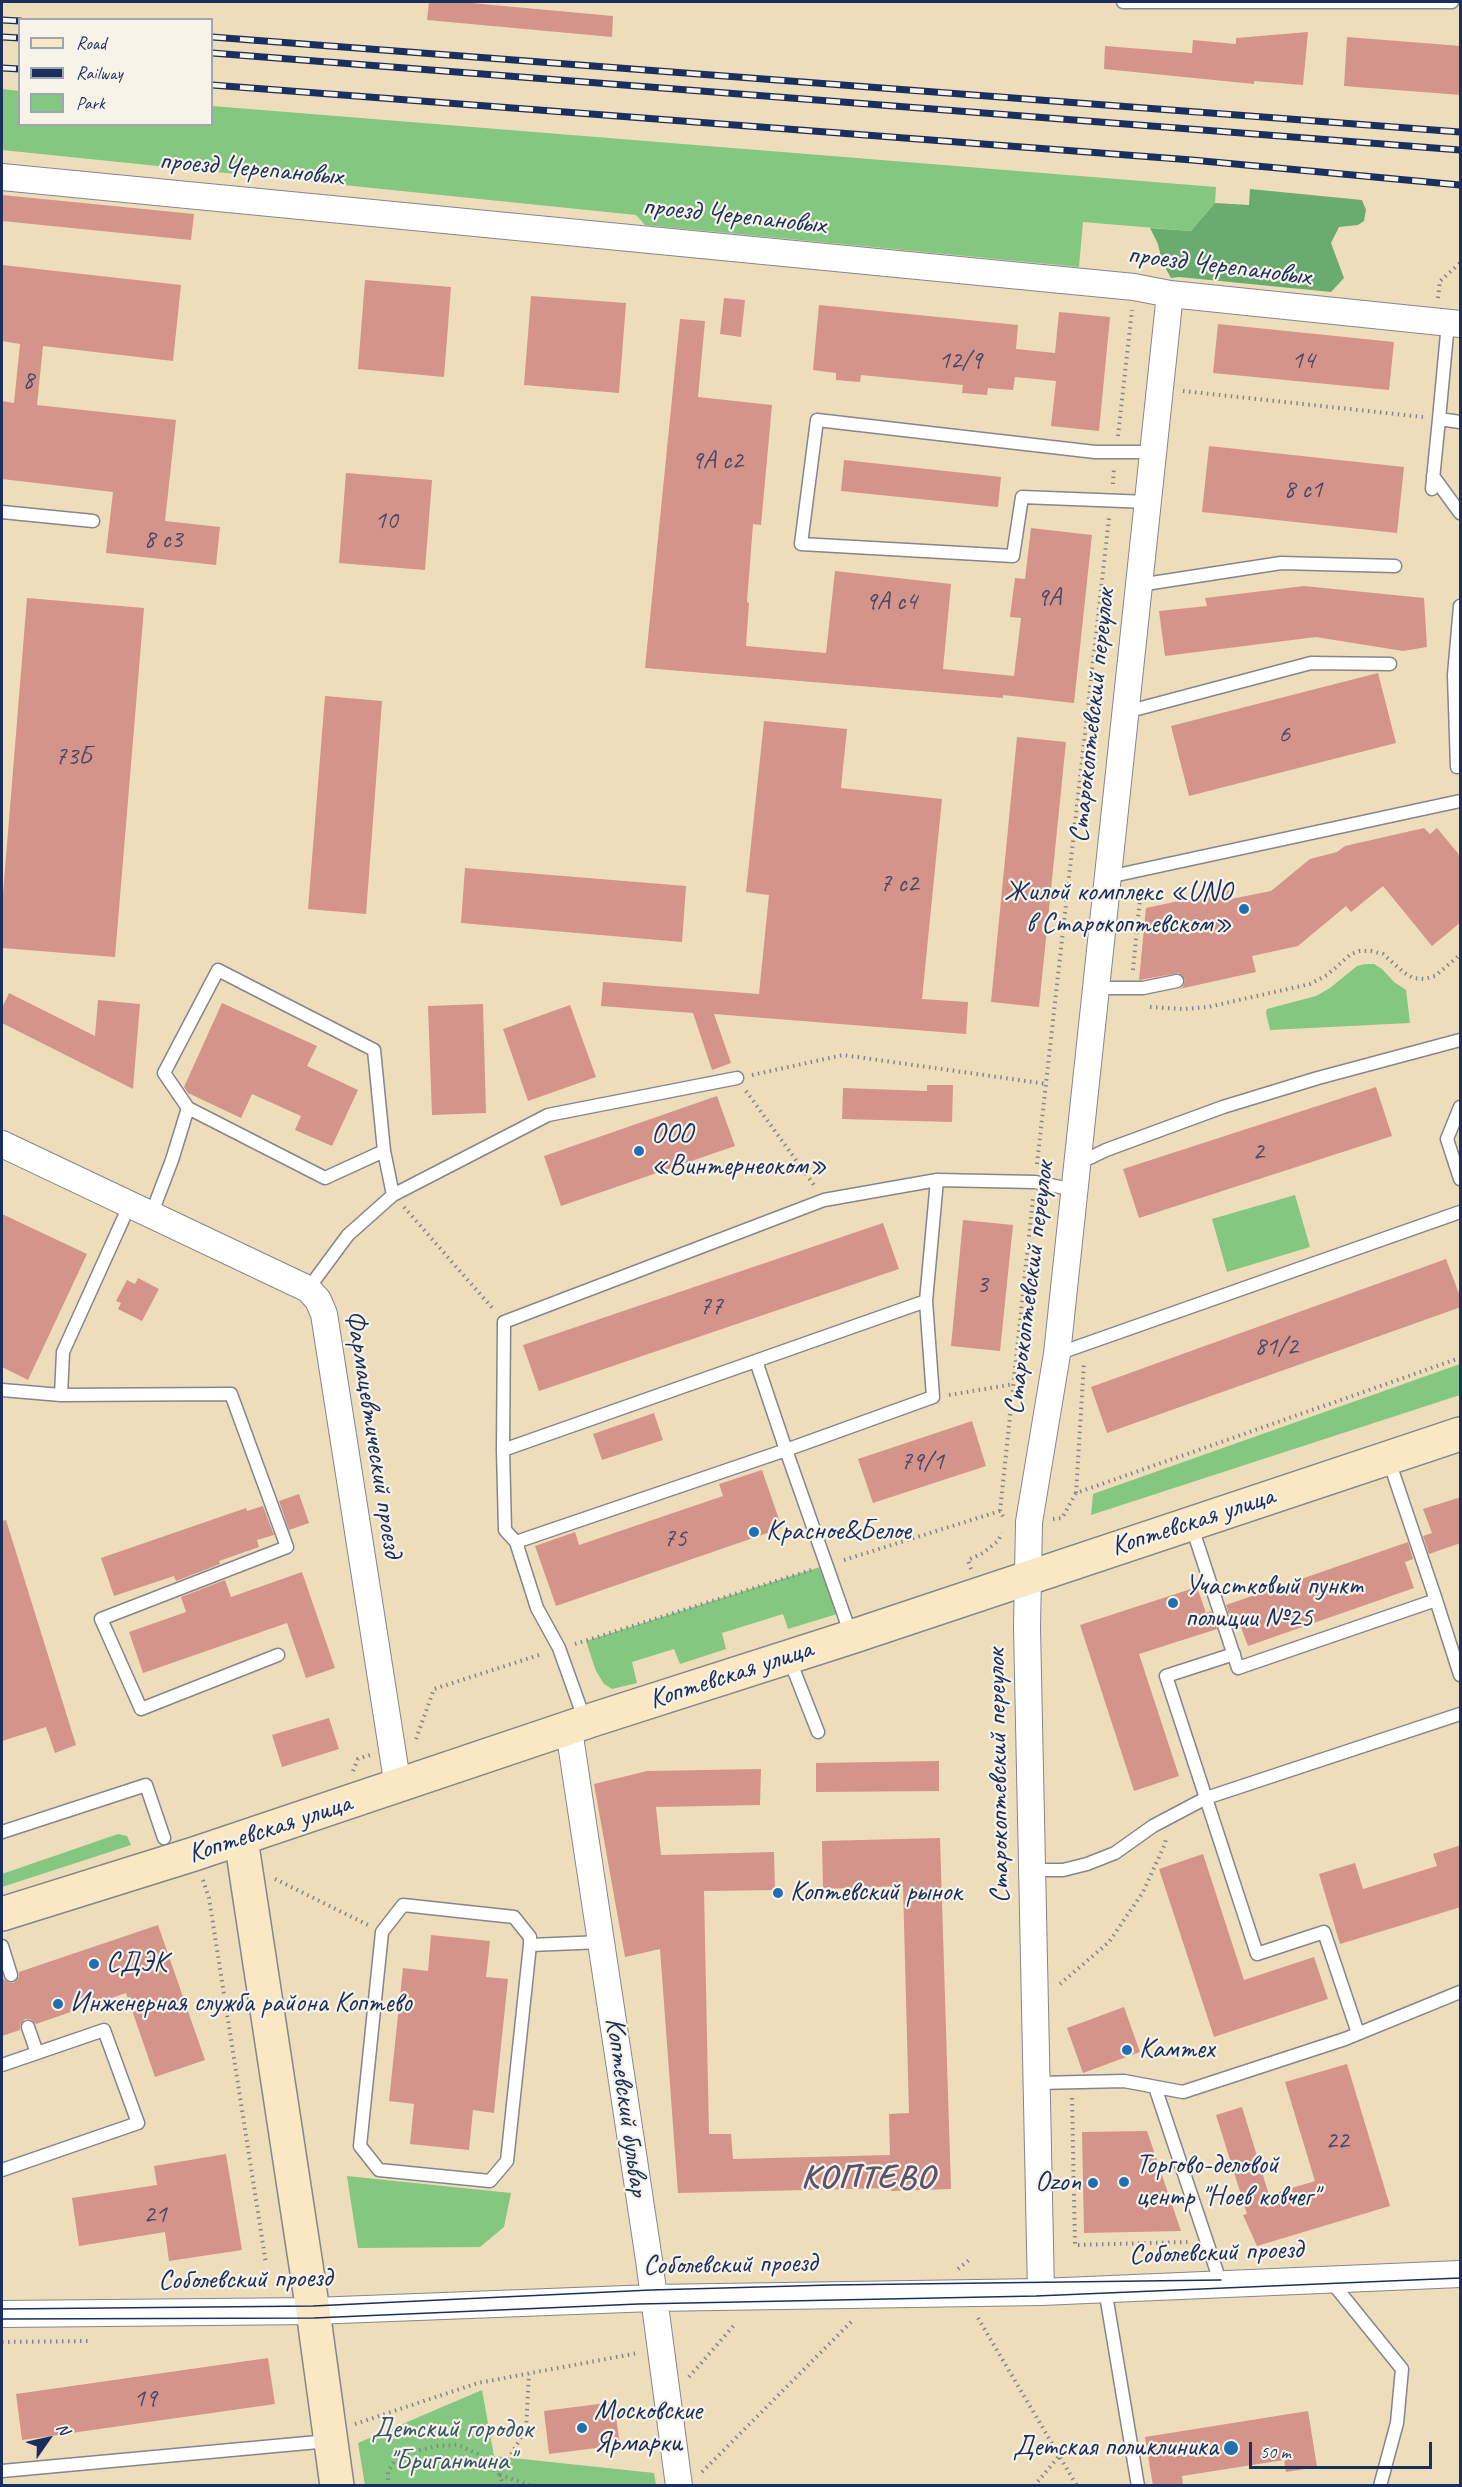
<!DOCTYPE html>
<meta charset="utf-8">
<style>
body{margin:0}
#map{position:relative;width:1462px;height:2487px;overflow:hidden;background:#eeddba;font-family:Caveat,sans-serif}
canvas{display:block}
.frame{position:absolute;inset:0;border:3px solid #1b2f5e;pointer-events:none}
.legend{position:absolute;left:18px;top:18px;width:195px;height:108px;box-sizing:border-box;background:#f7f3e8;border:2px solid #9fa5b1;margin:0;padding:8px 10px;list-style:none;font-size:18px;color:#1b2f5e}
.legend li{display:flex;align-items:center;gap:12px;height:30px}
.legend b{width:30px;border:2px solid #9fa5b1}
.north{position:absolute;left:18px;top:2409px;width:60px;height:60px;-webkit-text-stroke:4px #f7f3e8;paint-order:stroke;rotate:56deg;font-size:16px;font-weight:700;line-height:24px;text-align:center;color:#1b2f5e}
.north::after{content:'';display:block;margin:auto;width:21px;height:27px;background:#1b2f5e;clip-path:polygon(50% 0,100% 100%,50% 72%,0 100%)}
.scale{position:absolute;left:1249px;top:2442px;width:183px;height:27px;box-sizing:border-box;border:3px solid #1b2f5e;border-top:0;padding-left:8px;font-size:18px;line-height:21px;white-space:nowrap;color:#1b2f5e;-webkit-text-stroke:4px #f7f3e8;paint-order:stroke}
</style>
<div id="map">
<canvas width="1462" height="2487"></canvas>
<div class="frame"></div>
<ul class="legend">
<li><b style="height:8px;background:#fae7c3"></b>Road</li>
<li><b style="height:8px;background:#1b2f5e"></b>Railway</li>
<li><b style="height:16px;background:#83c781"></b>Park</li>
</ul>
<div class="north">N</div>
<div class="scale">50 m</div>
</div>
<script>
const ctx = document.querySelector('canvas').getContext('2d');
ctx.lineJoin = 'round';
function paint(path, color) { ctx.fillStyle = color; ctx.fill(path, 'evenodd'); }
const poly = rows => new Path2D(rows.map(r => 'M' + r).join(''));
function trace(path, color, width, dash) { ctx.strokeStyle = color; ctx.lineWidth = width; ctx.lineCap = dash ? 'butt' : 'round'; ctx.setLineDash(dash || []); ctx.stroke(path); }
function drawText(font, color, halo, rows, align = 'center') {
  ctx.font = font + ' Caveat,sans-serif'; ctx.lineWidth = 4.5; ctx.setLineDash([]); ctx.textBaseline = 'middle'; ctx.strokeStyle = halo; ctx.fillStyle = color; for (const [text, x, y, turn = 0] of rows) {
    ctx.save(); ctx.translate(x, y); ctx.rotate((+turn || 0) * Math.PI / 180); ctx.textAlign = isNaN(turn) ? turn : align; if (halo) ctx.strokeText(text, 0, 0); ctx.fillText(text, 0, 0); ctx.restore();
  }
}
paint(poly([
 [2,89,19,91,20,124,212,124,212,106,1216,187,1215,203,1191,231,1083,222,1079,267,645,225,636,215,2,150],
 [1365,964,1374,964,1382,969,1394,982,1406,990,1410,1023,1270,1030,1266,1013,1267,1009,1316,996,1330,988,1357,966],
 [1295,1195,1310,1247,1227,1272,1212,1219],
 [1460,1364,1460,1395,1091,1515,1093,1494],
 [820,1567,837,1614,788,1629,783,1614,722,1633,726,1649,680,1664,674,1649,632,1662,637,1683,612,1689,604,1684,596,1671,586,1641],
 [118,1834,127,1836,131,1845,2,1887,2,1874],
 [347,2176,511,2193,504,2227,480,2247,358,2248],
 [482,2390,494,2456,654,2473,656,2485,365,2485,358,2443]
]), '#83c781');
paint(poly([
 [1250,189,1362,200,1366,210,1364,221,1358,225,1339,227,1331,243,1344,278,1331,292,1179,277,1171,278,1162,262,1158,244,1150,228,1191,231,1215,203,1249,205]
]), '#6aac6f');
paint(poly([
 [429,2,460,2,613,16,612,37,427,20],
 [1308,32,1303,85,1254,81,1254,84,1104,69,1105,46,1192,53,1193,40,1236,44,1236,38],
 [1347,37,1461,46,1461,95,1344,86],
 [2,195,194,214,191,240,2,221],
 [2,265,181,285,173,361,43,346,37,405,176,420,165,521,220,527,216,565,106,553,113,492,2,479,2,401,14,403,20,344,2,341],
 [365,280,451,287,444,377,358,369],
 [531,296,626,303,619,393,524,385],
 [724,298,745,300,741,337,720,334],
 [819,305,1018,325,1016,349,1055,353,1059,312,1110,317,1099,431,1051,426,1056,381,1015,377,1013,390,988,388,987,395,962,393,963,385,861,375,860,382,836,380,836,373,813,370],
 [680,319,705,321,698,397,772,405,761,525,753,524,747,602,749,603,746,646,826,653,835,571,951,584,943,669,1014,676,1021,618,1010,617,1015,578,1025,579,1031,528,1092,535,1074,703,1003,695,1003,698,645,668],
 [1218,324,1394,342,1389,390,1213,373],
 [1209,446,1404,467,1397,533,1202,512],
 [844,460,1001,477,998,507,841,491],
 [346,473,432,480,425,570,339,563],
 [1304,586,1424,598,1427,647,1403,651,1316,637,1165,656,1159,611,1207,606,1205,598],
 [27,598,144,608,115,957,2,948,2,906],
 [1378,673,1396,743,1189,796,1171,726],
 [325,696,382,701,366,914,308,909],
 [764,721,847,729,841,788,942,799,922,999,968,1002,966,1034,714,1014,731,1063,712,1070,693,1013,601,1006,603,982,759,994,769,895,746,892],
 [1017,737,1066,742,1039,1007,991,1002],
 [1424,828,1430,834,1437,828,1461,857,1461,922,1432,946,1383,886,1351,912,1346,906,1298,946,1252,956,1256,972,1179,989,1183,987,1185,980,1179,973,1139,980,1146,908,1230,890,1231,899,1271,891,1310,859,1337,852,1345,846],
 [465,868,686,886,682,942,461,923],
 [9,993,95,1036,98,1000,140,1004,133,1089,2,1023,2,1008],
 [222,1003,317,1046,307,1066,358,1090,332,1146,295,1130,301,1116,252,1094,241,1118,188,1093,184,1087],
 [483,1004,486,1113,432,1115,428,1006],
 [570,1005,596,1077,528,1101,503,1029],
 [927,1085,953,1085,952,1122,842,1119,843,1088,927,1091],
 [1376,1087,1392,1136,1139,1218,1123,1169],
 [717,1096,735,1146,561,1206,544,1156],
 [2,1214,87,1254,28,1380,2,1367],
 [963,1220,1013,1225,1000,1351,951,1346],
 [883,1223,899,1269,539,1391,523,1345],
 [1446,1259,1461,1299,1461,1307,1107,1433,1091,1387],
 [138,1278,159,1289,142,1321,118,1309,121,1303,116,1301,127,1280,135,1284],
 [654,1413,663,1440,602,1460,593,1434],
 [972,1421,986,1466,873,1503,858,1459],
 [762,1470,782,1528,556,1606,535,1546,575,1532,579,1545,723,1496,719,1484],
 [299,1494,309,1523,289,1530,279,1501],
 [1461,1497,1461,1543,1429,1554,1423,1536,1432,1533,1423,1509],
 [263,1506,274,1535,257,1540,259,1547,219,1561,220,1564,176,1581,174,1576,114,1596,101,1558,246,1508,247,1511],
 [6,1520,76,1745,55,1753,46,1727,2,1741,2,1521],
 [1408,1542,1413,1559,1405,1562,1414,1588,1248,1646,1239,1622,1232,1624,1226,1605],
 [302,1572,335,1668,306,1678,287,1623,143,1673,129,1632,186,1612,181,1597,225,1580,231,1597],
 [1197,1587,1206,1613,1211,1611,1217,1629,1139,1654,1179,1776,1134,1791,1080,1625],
 [329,1718,339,1749,282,1767,272,1735],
 [939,1761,939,1791,816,1792,816,1763],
 [761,1769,760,1805,656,1807,661,1855,774,1852,775,1890,704,1891,709,2134,731,2134,733,2159,890,2155,889,2114,909,2113,903,1886,823,1889,822,1841,940,1838,951,2189,891,2191,891,2188,678,2193,660,1949,625,1957,594,1784,647,1771],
 [1461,1845,1461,1907,1340,1944,1319,1874,1355,1863,1363,1889,1437,1866,1433,1854],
 [1203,1854,1244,1980,1314,1957,1328,1999,1214,2037,1159,1869],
 [158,1925,205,2060,155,2077,126,1993,36,2024,30,2019,25,2019,20,2025,20,2030,2,2036,2,1978,9,1983,14,1983,19,1977,19,1972],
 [431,1935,490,1941,486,1977,508,1979,494,2113,473,2110,469,2150,410,2144,414,2104,389,2101,403,1968,428,1971],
 [1124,2007,1140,2052,1083,2073,1067,2028],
 [1347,2064,1390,2206,1257,2246,1243,2215,1247,2214,1216,2115,1242,2107,1269,2195,1315,2181,1285,2082],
 [1147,2131,1181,2231,1084,2233,1082,2132],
 [226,2154,242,2250,169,2261,165,2232,79,2246,72,2198,157,2185,154,2166],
 [268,2358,275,2404,22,2440,16,2394],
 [614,2402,620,2445,549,2454,544,2411],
 [1308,2411,1317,2467,1286,2472,1284,2460,1182,2476,1183,2486,1153,2486,1145,2437]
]), '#d4948a');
const lane = poly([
 [1123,2,1452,2],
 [1448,323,1439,419,1460,422],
 [1433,476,1460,513],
 [1432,489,1439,419],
 [1148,502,1022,497,1013,556,801,544,817,420,1095,452,1153,452],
 [2,512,93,521],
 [1139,585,1281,563,1395,566],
 [1126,712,1311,663,1390,664],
 [1457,767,1454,675,1460,606],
 [1108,877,1460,801],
 [1096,988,1143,988,1177,981],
 [1460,1107,1447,1139,1460,1179],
 [384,1151,393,1195],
 [1077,1164,1106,1150,1223,1107,1318,1078,1460,1040],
 [130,1204,63,1352,61,1395,231,1394,287,1547,101,1619,141,1709,278,1655],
 [151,1215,172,1160,188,1108,164,1073,218,970,374,1050,384,1151,325,1178,188,1108],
 [308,1289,348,1235,393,1195,548,1115,737,1078],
 [1057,1354,1460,1212],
 [756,1361,786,1450,933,1397,926,1301],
 [2,1390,61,1395],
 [503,1450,504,1322,824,1200,937,1180],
 [1191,1524,1238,1668,1436,1600,1388,1458],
 [516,1542,786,1450,851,1635],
 [1436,1600,1460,1675],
 [1234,1654,1166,1676,1257,1954,1324,1932,1358,2033],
 [789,1658,818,1732],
 [585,1721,559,1648,537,1608,516,1542,505,1530,503,1450,926,1301,937,1180,1035,1182,1075,1190],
 [2,1832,146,1785,164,1838],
 [1033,1870,1063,1870,1087,1864,1115,1853,1153,1826,1206,1798,1460,1714],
 [530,1945,530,1937,514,1917,403,1905,382,1932,360,2146,379,2170,490,2181,507,2161,530,1945,602,1942],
 [2,1946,11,1975],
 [28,2027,37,2053],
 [2,2065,104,2030,138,2123,2,2170],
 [1037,2083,1124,2081,1183,2092,1345,2039,1460,1992],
 [1155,2087,1221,2284],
 [1330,2280,1402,2369,1397,2423,1380,2486],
 [1105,2289,1138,2486],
 [2,2471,329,2441]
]);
const street = poly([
 [2,177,1134,287,1170,294,1460,324],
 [2,1144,308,1289,318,1300,324,1314,398,1787],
 [569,1730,649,2260,679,2486],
 [1041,2292,1027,1628,1029,1522,1057,1354,1170,294],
 [2,2314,313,2311,653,2298,1041,2292,1460,2274]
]);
const secondary = poly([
 [241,1839,314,2318,337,2486],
 [2,1914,194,1854,595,1719,851,1637,1460,1434]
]);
trace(lane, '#84868c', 15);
trace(street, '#84868c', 28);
trace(secondary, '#84868c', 36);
trace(poly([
 [1438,298,1440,281,1460,263],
 [1183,391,1423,417],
 [1118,436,1132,310],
 [1113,484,1114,468],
 [1133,970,1141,888],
 [1150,1007,1183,1009,1208,1007,1310,984,1327,975,1351,954,1360,951,1371,951,1383,954,1403,972,1413,978,1424,979,1435,976,1460,955],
 [752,1075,843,1055,1047,1084],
 [746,1091,814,1185],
 [1037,1164,1109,518],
 [404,1207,494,1310],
 [949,1395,1014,1384],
 [1076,1493,1084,1362],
 [1000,1511,1033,1198],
 [1053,1519,1062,1518,1076,1493,1460,1358],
 [844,1560,1000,1511,1004,1518],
 [971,1569,968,1560,983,1553,998,1541,1002,1533],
 [575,1644,811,1570],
 [416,1739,434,1689,542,1654],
 [353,1771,358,1759,370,1755],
 [275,1879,368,1925],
 [203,1880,209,1898,266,2264],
 [1060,1984,1109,1942,1143,1892,1165,1844,1166,1838],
 [1072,2098,1075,2245,1188,2242],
 [958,2269,969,2260],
 [978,2318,1077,2486],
 [2,2342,91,2341],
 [689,2377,736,2323],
 [355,2424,478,2383,638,2353],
 [702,2472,853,2320],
 [499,2475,526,2429,529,2374],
 [500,2475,532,2486],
 [388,2486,388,2472,394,2462,405,2454,436,2446,458,2445,478,2454,499,2475,504,2486],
 [1034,2486,1060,2455]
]), '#84868c', 4, [1.5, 4.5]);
trace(lane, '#fff', 12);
trace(street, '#fff', 26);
trace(secondary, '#fae7c3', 33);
trace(poly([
 [2,2309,313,2306,651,2290,831,2285,1221,2280],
 [2,2319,314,2318,638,2304,1036,2296,1460,2278]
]), '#1b2f5e', 1.5);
const rail = poly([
 [2,20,20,21],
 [2,37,20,38],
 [212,37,1460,132],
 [212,53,1460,150],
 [2,68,20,69],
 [212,85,1192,160,1460,185]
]);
trace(rail, '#1b2f5e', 7);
trace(rail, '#f7f3e8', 4.5, [14]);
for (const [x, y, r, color] of [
 [1244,909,6,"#1f6fb2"],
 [639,1151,6,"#1f6fb2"],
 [754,1532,6,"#1f6fb2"],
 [1173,1603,6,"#1f6fb2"],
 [778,1893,6,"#1f6fb2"],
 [94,1964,6,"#1f6fb2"],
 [58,2004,6,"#1f6fb2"],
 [1127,2050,6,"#1f6fb2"],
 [1124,2182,6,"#1f6fb2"],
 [1093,2183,6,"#1f6fb2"],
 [582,2428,6,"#1f6fb2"],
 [1231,2448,8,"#1f6fb2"]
]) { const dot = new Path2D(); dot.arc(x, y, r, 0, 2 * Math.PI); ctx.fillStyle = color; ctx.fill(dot); trace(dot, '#f7f3e8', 2); }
drawText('26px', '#494869', null, [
 ["12/9",960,361],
 ["14",1303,361],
 ["8",28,381],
 ["9А с2",717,461],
 ["8 с1",1303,490],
 ["10",386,521],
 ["8 с3",163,540],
 ["9А",1049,598],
 ["9А с4",891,602],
 ["6",1284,735],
 ["73Б",73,757],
 ["7 с2",899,884],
 ["2",1258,1152],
 ["3",982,1285],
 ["77",711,1307],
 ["81/2",1276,1347],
 ["79/1",922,1462],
 ["75",675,1539],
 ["22",1337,2141],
 ["21",155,2215],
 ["19",145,2399]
]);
drawText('28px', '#1b2f5e', '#f7f3e8', [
 ["проезд Черепановых",251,169,5],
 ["проезд Черепановых",734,216,6],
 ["проезд Черепановых",1219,266,7],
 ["Старокоптевский переулок",1093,716,-84],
 ["Старокоптевский переулок",1030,1288,-83],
 ["Фармацевтический проезд",373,1434,81],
 ["Коптевская улица",1193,1522,-18],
 ["Коптевская улица",731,1675,-18],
 ["Старокоптевский переулок",999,1776,-91],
 ["Коптевская улица",270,1829,-18],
 ["Коптевский бульвар",626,2107,82],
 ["Соболевский проезд",1216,2253,-2],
 ["Соболевский проезд",730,2265,-1],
 ["Соболевский проезд",245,2280,-1]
]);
drawText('28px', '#1b2f5e', '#f7f3e8', [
 ["Жилой комплекс «UNO",1232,893,"right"],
 ["в Старокоптевском»",1232,925,"right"],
 ["ООО",651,1135],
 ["«Винтернеоком»",651,1167],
 ["Красное&Белое",766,1532],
 ["Участковый пункт",1185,1587],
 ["полиции №25",1185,1619],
 ["Коптевский рынок",790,1893],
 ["СДЭК",106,1964],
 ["Инженерная служба района Коптево",70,2004],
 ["Камтех",1139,2050],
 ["Торгово-деловой",1136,2166],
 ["центр \"Ноев ковчег\"",1136,2198],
 ["Ozon",1081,2183,"right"],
 ["Московские",594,2412],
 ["Ярмарки",594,2444],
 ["Детская поликлиника",1218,2448,"right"]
], 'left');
drawText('28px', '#355567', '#f7f3e8', [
 ["Детский городок",452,2430],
 ["\"Бригантина\"",452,2462]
]);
ctx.letterSpacing = '1.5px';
drawText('bold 34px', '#5c526d', '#f7f3e8', [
 ["КОПТЕВО",868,2178]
]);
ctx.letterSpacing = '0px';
</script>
